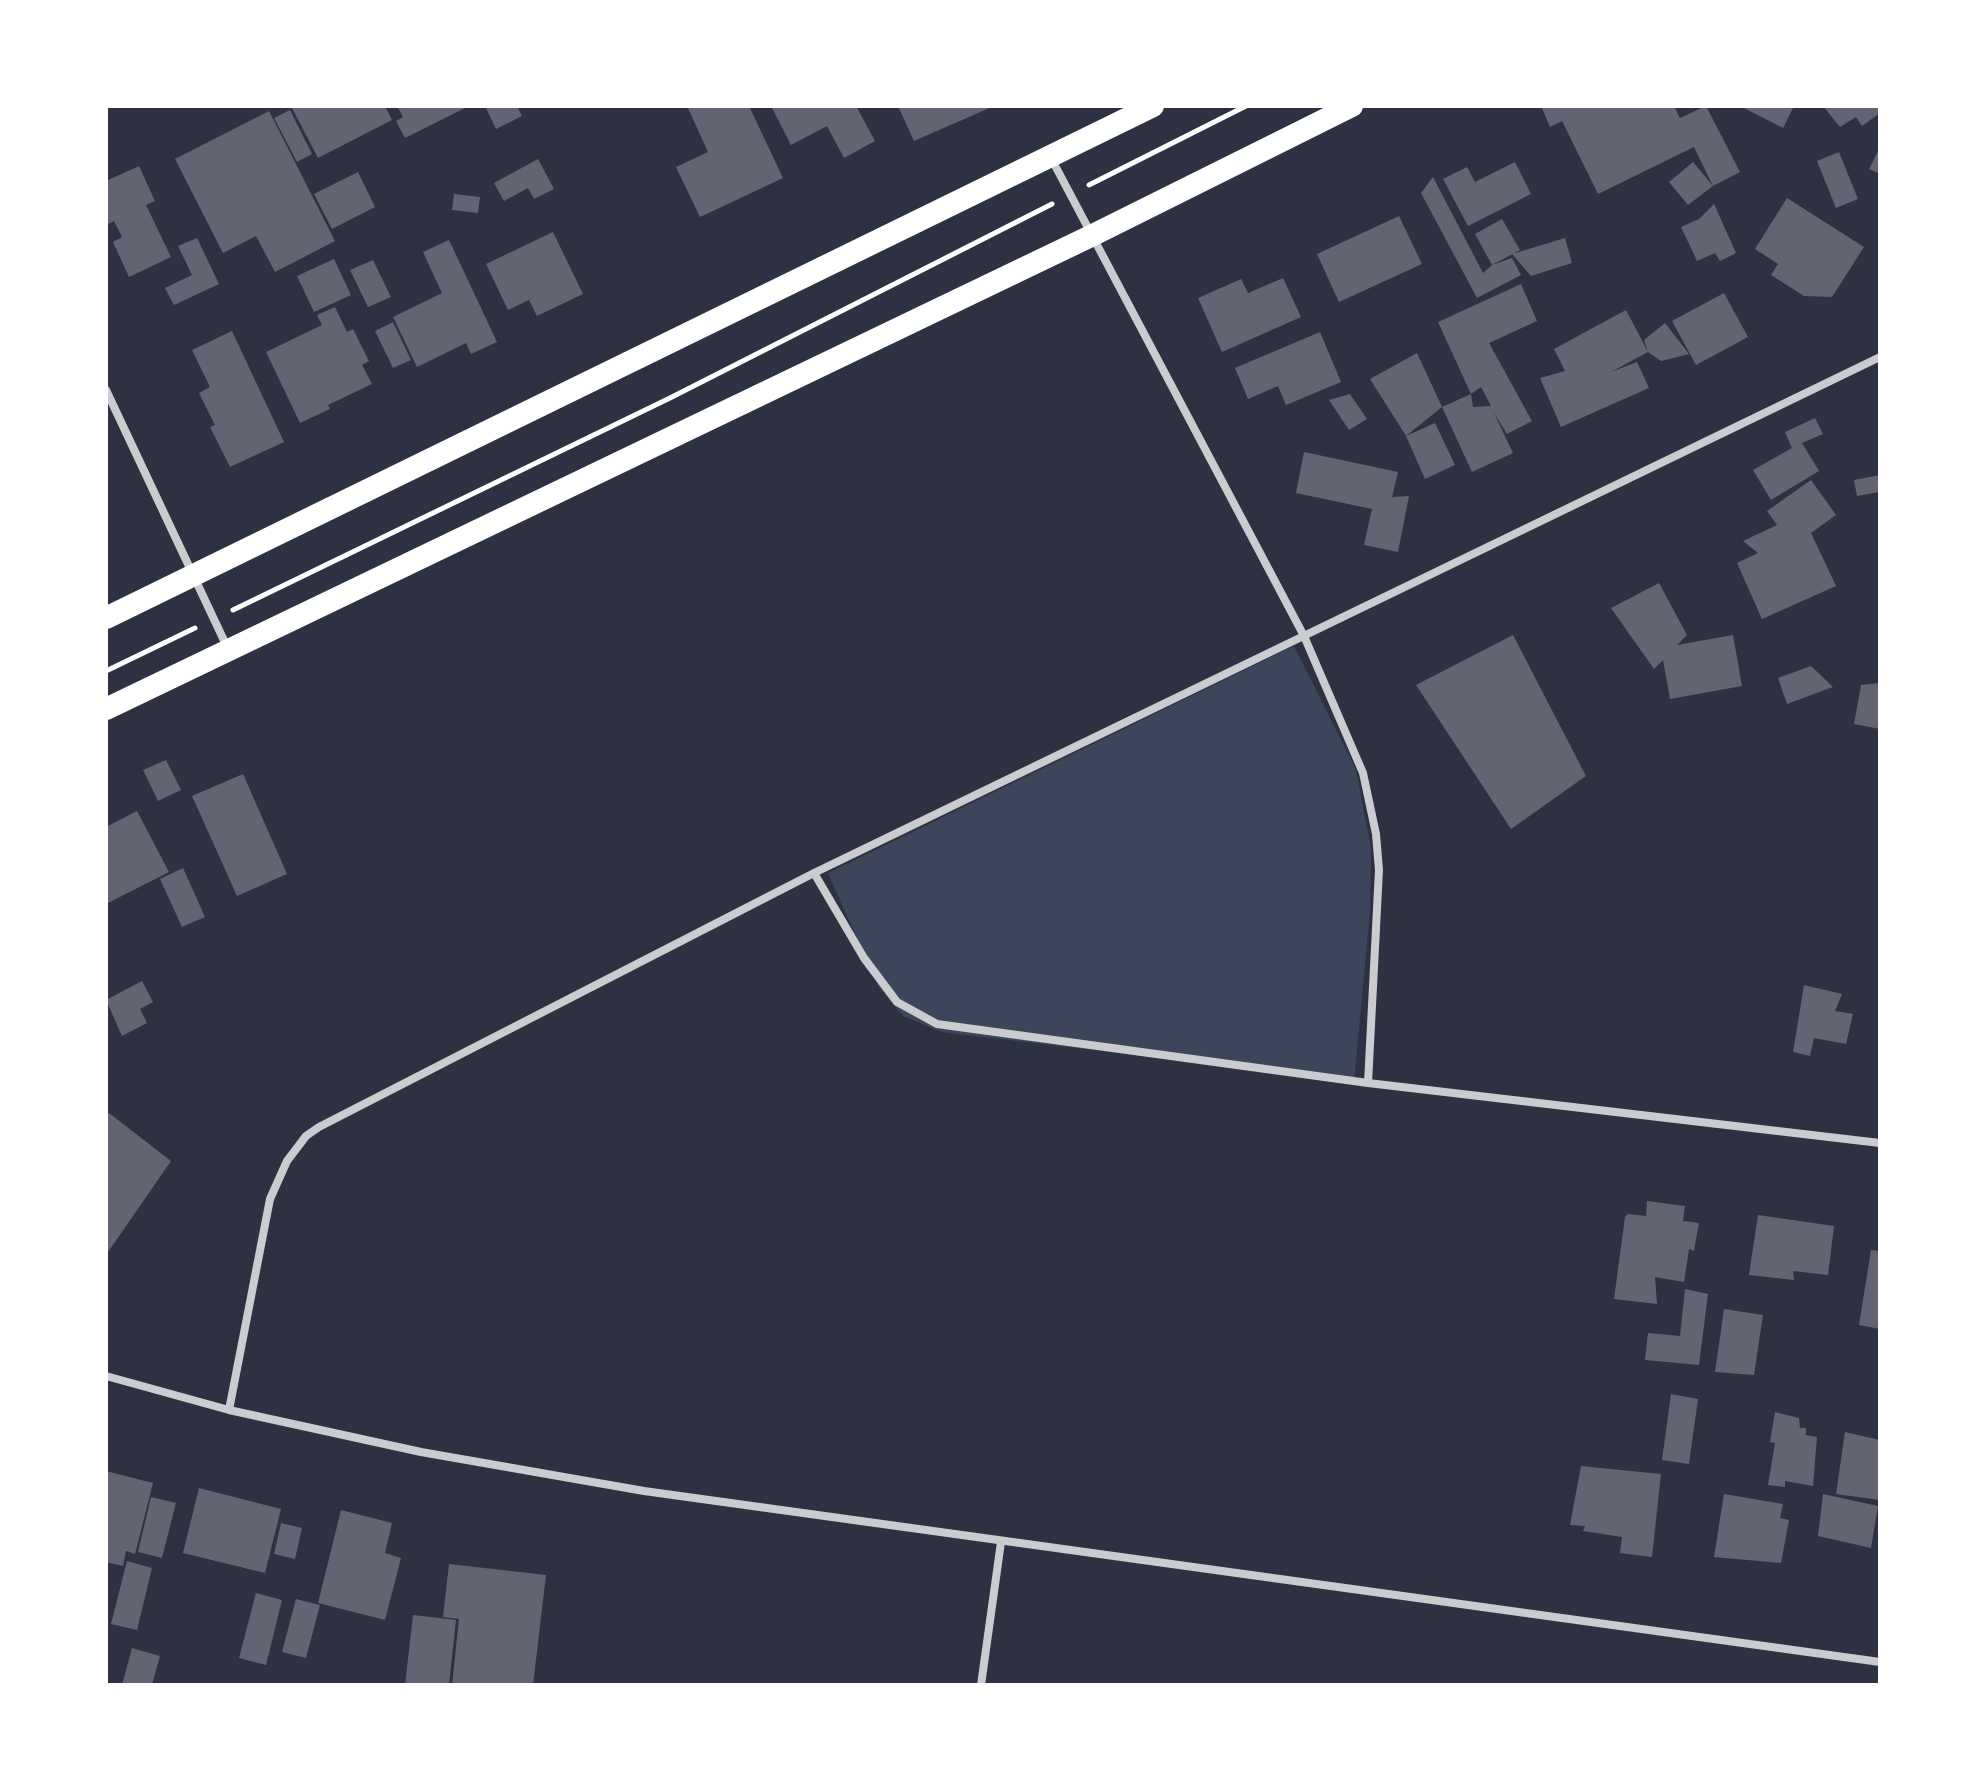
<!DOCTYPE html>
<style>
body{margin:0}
#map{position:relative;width:1986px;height:1791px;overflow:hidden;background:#2d3142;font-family:Helvetica,sans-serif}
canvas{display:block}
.frame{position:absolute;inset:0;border:108px solid #fff;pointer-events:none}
</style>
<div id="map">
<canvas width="1986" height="1791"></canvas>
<div class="frame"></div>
</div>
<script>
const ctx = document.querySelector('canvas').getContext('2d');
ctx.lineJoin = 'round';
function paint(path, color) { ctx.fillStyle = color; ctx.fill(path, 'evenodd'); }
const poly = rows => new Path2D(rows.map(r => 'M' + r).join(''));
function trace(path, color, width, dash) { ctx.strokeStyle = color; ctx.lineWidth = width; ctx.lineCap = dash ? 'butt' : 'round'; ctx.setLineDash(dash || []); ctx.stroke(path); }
paint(poly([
 [1294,646,1356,770,1371,848,1370,912,1354,1081,941,1032,903,1016,878,986,828,873]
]), '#3c4559');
paint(poly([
 [296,106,385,106,392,120,318,158,292,108],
 [397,106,469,106,405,138,396,121,403,117],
 [485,106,517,106,522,116,496,129],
 [687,106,749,106,783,178,700,217,676,167,708,152],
 [771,106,856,106,875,141,844,158,827,126,791,145],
 [898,106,994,106,914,141],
 [1541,106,1674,106,1680,118,1706,106,1740,172,1713,186,1694,147,1598,194,1562,121,1550,127],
 [1740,106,1794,106,1783,128],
 [1823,106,1880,106,1880,113,1862,126,1856,117,1840,127],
 [290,110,312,154,297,162,274,118],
 [269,111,335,241,275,272,256,236,223,253,175,159],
 [1880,147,1880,174,1869,169],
 [1839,152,1858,199,1836,208,1817,161],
 [538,159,554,189,534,199,528,188,504,201,494,183],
 [1515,162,1531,194,1468,226,1443,179,1467,167,1475,182],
 [1693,162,1713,186,1688,205,1669,182],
 [139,166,155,201,146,205,171,257,129,277,113,242,122,237,114,221,106,225,106,181],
 [358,172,375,207,332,229,314,194],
 [1433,177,1483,273,1492,265,1512,258,1521,275,1477,298,1421,193],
 [454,194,480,197,478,213,452,210],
 [1787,198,1864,247,1832,297,1804,296,1771,275,1778,264,1755,249],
 [1714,204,1736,253,1720,261,1715,253,1697,261,1681,227,1699,219],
 [1399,216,1422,264,1339,302,1317,254],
 [1502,219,1520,250,1492,265,1475,234],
 [553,232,583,294,537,316,529,300,508,310,486,264],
 [197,238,219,284,174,305,165,288,192,275,178,246],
 [1565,238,1572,263,1531,276,1512,254],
 [449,240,497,342,471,354,466,343,417,367,393,317,442,293,423,252],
 [334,259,351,295,314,312,297,276],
 [373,260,391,297,368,307,350,270],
 [1283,278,1301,317,1222,352,1198,298,1241,279,1248,293],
 [1521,284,1537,321,1489,343,1532,421,1507,434,1494,413,1513,453,1472,472,1442,407,1471,394,1438,322],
 [1481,387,1491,406,1473,407,1471,394],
 [1724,293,1748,337,1696,365,1672,321],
 [335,307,347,332,353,329,369,361,362,365,372,384,328,405,330,409,300,423,266,352,322,325,317,315],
 [1626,310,1648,352,1611,372,1637,362,1649,388,1561,427,1540,378,1565,371,1554,349],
 [393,322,411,360,393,368,375,331],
 [1665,323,1689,354,1661,361,1648,352,1644,340],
 [232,331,284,442,230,467,210,427,215,425,199,393,210,387,192,350],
 [1320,332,1341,382,1286,405,1278,386,1248,399,1235,368],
 [1417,353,1442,407,1406,436,1370,379],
 [1350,394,1367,419,1349,430,1329,400],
 [1815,418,1823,434,1802,443,1819,471,1771,500,1753,470,1792,448,1785,432],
 [1435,423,1455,465,1425,479,1406,436],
 [1304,452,1398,472,1392,497,1409,496,1398,552,1364,545,1372,509,1296,493],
 [1880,475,1880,492,1857,496,1854,480],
 [1811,480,1836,515,1811,533,1836,586,1762,619,1737,563,1758,553,1743,541,1777,525,1767,511],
 [1659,583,1687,635,1677,645,1733,635,1742,686,1670,699,1663,660,1654,669,1611,608],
 [1513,635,1586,776,1511,829,1416,685],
 [1811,666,1833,687,1787,704,1778,678],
 [1880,683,1880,729,1854,724,1861,685],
 [166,760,181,790,158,801,143,770],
 [243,774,287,874,237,896,192,796],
 [137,811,169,872,106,904,106,827],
 [183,868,205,917,182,927,160,879],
 [142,981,153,1002,140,1009,147,1023,122,1036,106,1000],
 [1804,985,1842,994,1835,1011,1853,1014,1846,1044,1814,1038,1810,1056,1793,1052],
 [109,1113,171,1161,106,1255,106,1118],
 [1647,1201,1685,1206,1683,1221,1699,1223,1694,1251,1689,1249,1684,1282,1655,1277,1657,1304,1614,1299,1625,1217,1628,1214,1646,1216],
 [1758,1215,1834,1226,1828,1275,1793,1271,1794,1280,1749,1275],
 [1871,1250,1880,1251,1880,1329,1859,1325],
 [1685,1289,1708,1294,1699,1365,1645,1360,1648,1333,1680,1336],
 [1724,1309,1763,1315,1754,1375,1715,1372],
 [1671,1394,1698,1399,1689,1464,1662,1460],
 [1775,1412,1799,1418,1800,1428,1806,1428,1806,1435,1817,1437,1813,1486,1785,1481,1785,1487,1768,1485,1775,1443,1770,1442],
 [1845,1432,1880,1440,1880,1500,1836,1494],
 [1581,1466,1661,1474,1652,1557,1620,1553,1622,1537,1583,1531,1585,1526,1570,1525],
 [106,1471,153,1483,135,1554,126,1551,123,1566,106,1562],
 [199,1488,281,1509,265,1573,183,1553],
 [1724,1494,1783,1504,1780,1518,1789,1520,1781,1563,1714,1557],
 [1823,1494,1878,1506,1871,1548,1818,1536],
 [151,1497,176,1503,162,1558,138,1552],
 [341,1510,392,1523,385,1553,401,1558,385,1620,318,1603],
 [281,1523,302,1528,295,1559,274,1554],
 [127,1561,152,1568,137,1630,111,1624],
 [449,1564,546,1575,533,1685,452,1685,459,1619,443,1617],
 [256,1593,282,1600,266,1665,239,1658],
 [296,1599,320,1605,306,1658,282,1652],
 [413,1615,456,1620,449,1685,405,1685],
 [132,1648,160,1656,152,1685,122,1685]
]), '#626471');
trace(poly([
 [1089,185,1246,106],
 [233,610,670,398,1052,204],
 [106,671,195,628]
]), '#fff', 5);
trace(poly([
 [1050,156,1304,636,1363,773,1376,834,1379,870,1368,1083],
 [106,390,228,649],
 [814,873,864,958,897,1002,937,1024,1368,1083,1880,1143],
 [106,1376,229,1410,421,1452,644,1491,1880,1662],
 [229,1410,270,1199,287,1161,306,1136,319,1127,814,873,1880,357],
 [981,1685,1001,1542]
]), '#caccd0', 8);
trace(poly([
 [106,618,1153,106],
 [106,709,1093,235,1352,106]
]), '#fff', 22);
</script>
